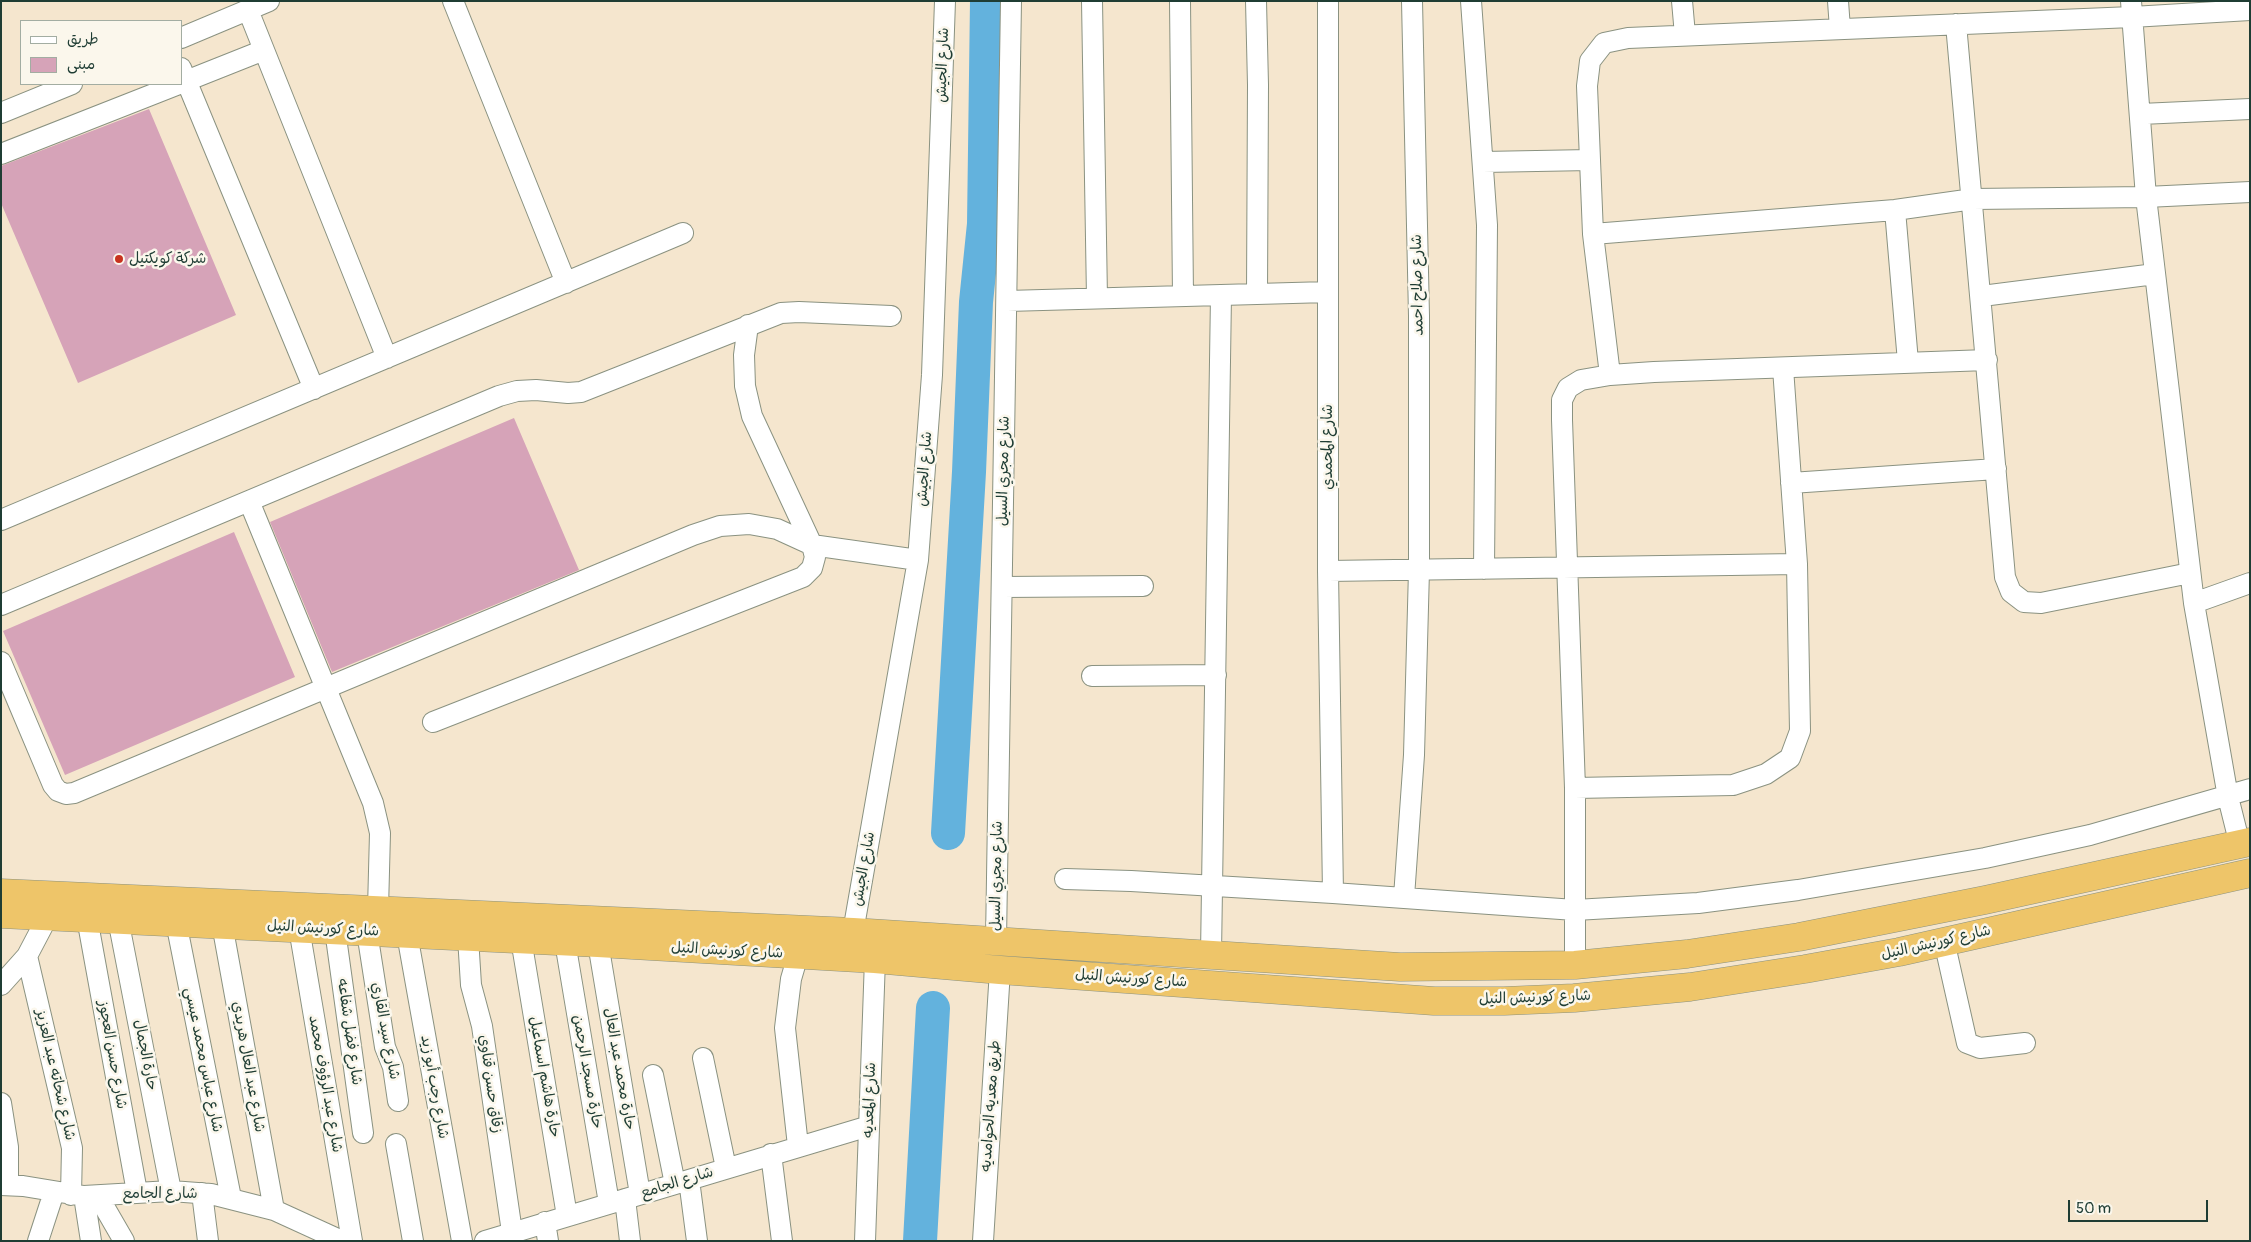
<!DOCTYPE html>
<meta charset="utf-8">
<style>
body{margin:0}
#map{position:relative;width:2251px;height:1242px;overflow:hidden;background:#f5e6ce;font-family:Pangolin,"Playpen Sans Arabic",sans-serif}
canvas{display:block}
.frame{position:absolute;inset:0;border:2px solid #1f3d34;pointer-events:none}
.legend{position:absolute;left:20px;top:20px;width:162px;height:65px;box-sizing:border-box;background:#fbf7ec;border:1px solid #a3ada2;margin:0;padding:6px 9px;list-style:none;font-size:15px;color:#1f3d34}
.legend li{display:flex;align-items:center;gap:10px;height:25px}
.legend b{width:25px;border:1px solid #a3ada2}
.scale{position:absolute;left:2068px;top:1200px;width:140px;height:22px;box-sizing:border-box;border:2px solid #1f3d34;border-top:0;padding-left:6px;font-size:15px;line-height:18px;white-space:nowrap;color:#1f3d34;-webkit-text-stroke:4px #fbf7ec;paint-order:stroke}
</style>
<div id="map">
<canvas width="2251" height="1242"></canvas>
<div class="frame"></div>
<ul class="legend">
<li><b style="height:6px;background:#fff"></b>طريق</li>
<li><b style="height:14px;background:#d6a3b8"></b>مبنى</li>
</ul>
<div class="scale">50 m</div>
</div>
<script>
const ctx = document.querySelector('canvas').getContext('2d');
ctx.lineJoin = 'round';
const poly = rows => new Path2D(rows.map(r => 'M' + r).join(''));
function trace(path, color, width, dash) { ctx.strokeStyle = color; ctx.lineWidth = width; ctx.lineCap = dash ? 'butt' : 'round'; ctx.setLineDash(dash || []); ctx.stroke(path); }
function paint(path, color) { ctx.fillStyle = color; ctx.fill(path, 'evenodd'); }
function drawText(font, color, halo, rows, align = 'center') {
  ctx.font = font + ' Pangolin,"Playpen Sans Arabic",sans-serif'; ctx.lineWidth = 5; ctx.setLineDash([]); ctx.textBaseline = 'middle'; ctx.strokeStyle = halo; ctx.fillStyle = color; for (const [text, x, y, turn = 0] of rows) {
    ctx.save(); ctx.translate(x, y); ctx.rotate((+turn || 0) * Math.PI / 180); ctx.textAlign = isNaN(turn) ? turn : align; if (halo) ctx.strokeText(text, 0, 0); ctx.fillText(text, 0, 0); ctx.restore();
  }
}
trace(poly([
 [948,833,969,472,976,302,984,224,987,1],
 [920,1241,933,1008]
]), '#63b2dd', 34);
paint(poly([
 [149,109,236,315,78,383,1,203,1,166],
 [514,418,579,570,332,672,270,522],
 [234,532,295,677,65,775,3,631]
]), '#d6a3b8');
const minor = poly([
 [453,1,566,283],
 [1092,1,1097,298],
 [1180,1,1183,296],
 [1256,1,1258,85,1257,294],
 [1328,1,1328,571,1333,893],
 [1471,1,1487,225,1484,569],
 [1682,1,1685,35],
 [1838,1,1840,29],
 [2131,1,2146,197,2194,603,2228,797,2240,845],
 [248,10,387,358],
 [1956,24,2005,577,2011,592,2024,602,2041,603,2190,573],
 [181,38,269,1],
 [181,68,314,389],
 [181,83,264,50],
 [1,113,72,84],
 [2141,114,2250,109],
 [1,154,179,84],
 [1483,162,1590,160],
 [1895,210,1908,362],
 [1593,234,1895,210,1973,199,2146,197,2250,192],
 [1982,296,2155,274],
 [1007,301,1328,292],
 [1610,375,1593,234,1587,86,1590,61,1604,43,1628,38,2132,17,2250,10],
 [1791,483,1996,469],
 [249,501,373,803,380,833,378,909],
 [1,520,683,233],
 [1328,571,1797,564],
 [1002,587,1143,586],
 [2194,603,2250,583],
 [1,605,499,396,517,391,536,390,568,393,581,392,781,313,799,312,891,316],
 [1,662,53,785,58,791,66,794,74,793,693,535,720,526,749,524,777,529,812,545,918,560],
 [1092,676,1216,675],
 [433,722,803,577,812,568,815,557,812,545,752,416,745,386,744,355,748,325],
 [1575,788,1733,785,1766,774,1790,758,1800,731,1797,564,1783,368],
 [1065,879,1131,881,1333,893,1575,910,1698,903,1798,890,1985,858,2090,835,2250,789],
 [1404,897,1414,755,1419,570,1419,316,1412,1],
 [87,918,137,1192],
 [118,919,171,1191],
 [176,922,231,1198],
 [222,924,274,1210],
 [299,928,352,1241],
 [335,930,363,1133],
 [367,932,385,1047,393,1067,398,1101],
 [853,932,918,560,932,375,945,1],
 [407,934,462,1241],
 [468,937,471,985,482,1026,512,1232],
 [521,939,567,1216],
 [996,940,1011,1],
 [1944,941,1967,1043,1980,1048,2025,1043],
 [565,942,609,1203],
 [598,943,640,1194],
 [1211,954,1221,295],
 [798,955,791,979,785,1028,798,1146],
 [27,956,72,1148,71,1195],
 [1575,965,1575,788,1562,420,1562,400,1568,388,1581,380,1610,375,1654,372,1987,360],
 [1,985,27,956,48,916],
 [703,1058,726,1168],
 [653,1075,675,1184],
 [1,1103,8,1147,8,1184],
 [396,1144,413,1241],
 [771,1154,782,1241],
 [689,1180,697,1241],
 [1,1185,23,1186,84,1196,171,1191,211,1194,274,1210,342,1241],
 [202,1193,208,1241],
 [84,1196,91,1241],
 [98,1196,124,1241],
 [625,1199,630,1241],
 [545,1222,548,1241],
 [38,1241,54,1192],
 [485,1241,869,1126],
 [865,1241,875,959],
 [983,1241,1000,970]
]);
const highway = poly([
 [1,893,853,932,1400,967,1575,965,1687,954,1799,937,1985,900,2250,842],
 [1,914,598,943,875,959,1000,970,1434,1001,1504,1001,1574,998,1690,987,1805,969,1899,952,2250,873]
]);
trace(minor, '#8a9281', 22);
trace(highway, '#8a9281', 29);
trace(minor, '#fff', 20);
trace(highway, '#eec569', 28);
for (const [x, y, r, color] of [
 [119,259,5,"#c8321e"]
]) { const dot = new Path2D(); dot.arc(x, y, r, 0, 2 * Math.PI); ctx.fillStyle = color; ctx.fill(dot); trace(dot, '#fbf7ec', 2); }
drawText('15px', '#1f3d34', '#fbf7ec', [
 ["شارع الجيش",943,65,-88],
 ["شارع صلاح احمد",1418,285,-91],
 ["شارع المحمدي",1328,447,-90],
 ["شارع الجيش",925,469,-86],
 ["شارع مجري السيل",1004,471,-89],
 ["شارع الجيش",864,869,-80],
 ["شارع مجري السيل",997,876,-89],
 ["شارع كورنيش النيل",323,929,3],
 ["شارع كورنيش النيل",1936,943,-13],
 ["شارع كورنيش النيل",727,951,3],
 ["شارع كورنيش النيل",1131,979,4],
 ["شارع كورنيش النيل",1535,998,-2],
 ["شارع سيد القاري",385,1031,79],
 ["شارع فضل شفاعه",349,1032,82],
 ["شارع حسن العجوز",112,1055,80],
 ["حارة الجمال",145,1055,79],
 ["شارع عباس محمد عيسي",203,1060,79],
 ["شارع عبد العال هريدي",248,1067,80],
 ["حارة محمد عبد العال",619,1069,80],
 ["حارة مسجد الرحمن",587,1072,80],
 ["شارع شحاته عبد العزيز",55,1075,77],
 ["حارة هاشم اسماعيل",544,1077,80],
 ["شارع عبد الرؤوف محمد",325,1084,80],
 ["زقاق حسن قناوي",490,1084,82],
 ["شارع رجب أبو زيد",434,1087,80],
 ["شارع المعديه",870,1100,-88],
 ["طريق معديه الحوامديه",991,1106,-86],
 ["شارع الجامع",677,1183,-17],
 ["شارع الجامع",160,1194]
]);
drawText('15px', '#1f3d34', '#fbf7ec', [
 ["شركة كويكتيل",129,259]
], 'left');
</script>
